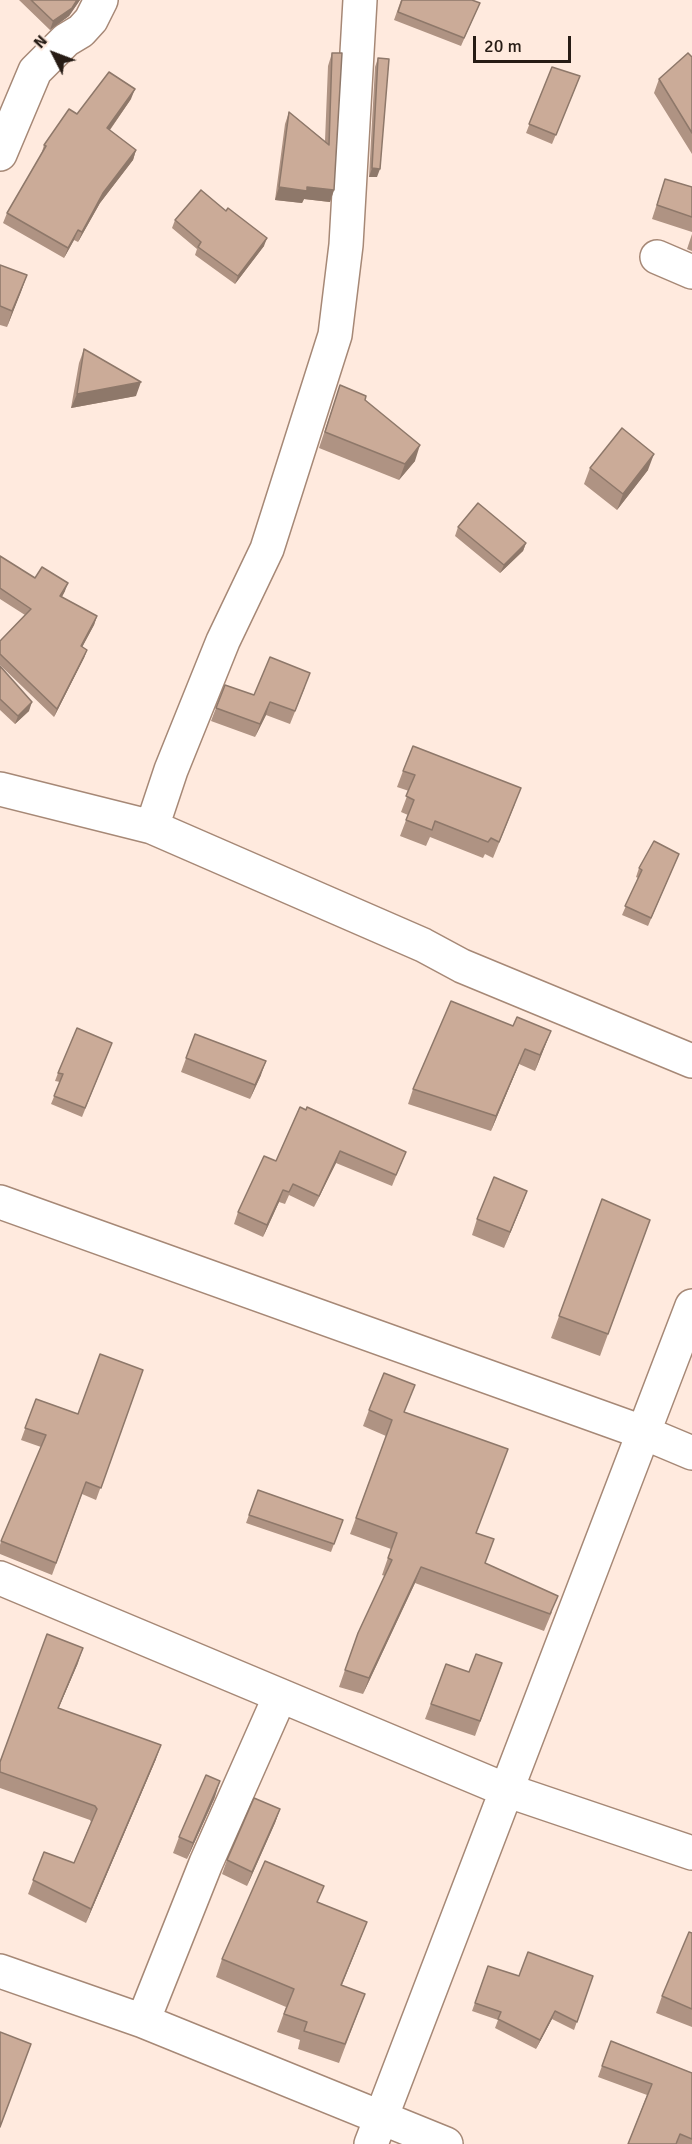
<!DOCTYPE html>
<style>
body{margin:0}
#map{position:relative;width:692px;height:2144px;overflow:hidden;background:#ffeade;font-family:Signika,sans-serif}
canvas{display:block}
.north{position:absolute;left:24px;top:24px;width:60px;height:60px;-webkit-text-stroke:4px #ffeade;paint-order:stroke;rotate:312deg;font-size:16px;font-weight:700;line-height:24px;text-align:center;color:#271c15}
.north::after{content:'';display:block;margin:auto;width:21px;height:27px;background:#271c15;clip-path:polygon(50% 0,100% 100%,50% 72%,0 100%)}
.scale{position:absolute;left:473px;top:36px;width:98px;height:27px;box-sizing:border-box;border:3px solid #271c15;border-top:0;padding-left:8px;font-size:18px;line-height:21px;white-space:nowrap;color:#271c15;-webkit-text-stroke:4px #ffeade;paint-order:stroke}
</style>
<div id="map">
<canvas width="692" height="2144"></canvas>
<div class="north">N</div>
<div class="scale">20 m</div>
</div>
<script>
const ctx = document.querySelector('canvas').getContext('2d');
ctx.lineJoin = 'round';
const poly = rows => new Path2D(rows.map(r => 'M' + r).join(''));
function trace(path, color, width, dash) { ctx.strokeStyle = color; ctx.lineWidth = width; ctx.lineCap = dash ? 'butt' : 'round'; ctx.setLineDash(dash || []); ctx.stroke(path); }
function paint(path, color) { ctx.fillStyle = color; ctx.fill(path, 'evenodd'); }
const minor = poly([
 [0,154,35,71,66,40,81,31,91,20,101,0],
 [657,257,692,272],
 [0,789,152,827,171,770,223,641,267,549,335,335,346,245,360,0],
 [152,827,423,945,462,966,692,1061],
 [0,1202,642,1432,692,1453],
 [0,1578,506,1790,692,1853],
 [0,1971,143,2021,446,2144],
 [143,2021,206,1863,280,1696],
 [371,2144,692,1306]
]);
trace(minor, '#a68876', 36);
trace(minor, '#fff', 33);
paint(poly([
 [19,0,80,0,69,16,50,30],
 [401,0,480,3,461,46,394,20],
 [332,53,334,190,330,202,304,199,302,203,275,200,285,124,289,112,325,141,328,66],
 [692,57,692,154,654,93,659,79],
 [378,58,377,177,369,177,375,67],
 [552,67,577,84,552,144,526,133],
 [131,99,110,130,136,150,133,160,100,203,78,242,74,240,64,258,3,223,7,213,41,155,44,145],
 [665,179,692,187,692,232,652,219],
 [175,220,264,246,235,284,195,255,197,249,172,228],
 [692,234,692,251,687,249],
 [0,265,27,275,7,327,0,325],
 [84,349,136,396,71,408,79,363],
 [340,385,365,400,415,461,399,480,319,448],
 [590,468,648,470,617,510,584,484],
 [458,527,526,543,523,551,500,573,455,536],
 [0,556,35,578,65,591,62,597,97,616,94,625,82,647,87,650,84,658,54,717,0,665,0,641,25,615,0,599],
 [0,666,29,711,15,724,0,710],
 [305,687,290,724,266,715,255,737,211,721,216,708,254,695],
 [403,771,515,804,493,858,485,854,483,858,430,837,426,846,400,836,408,815,401,812,409,791,397,787],
 [679,854,648,926,622,915,638,878,636,877,639,868],
 [513,1026,551,1031,535,1071,519,1064,491,1131,408,1104,413,1089],
 [195,1034,261,1075,250,1099,181,1072],
 [112,1043,82,1117,51,1104,60,1082,55,1081,58,1073],
 [300,1107,406,1152,392,1186,336,1163,314,1207,289,1195,285,1204,279,1202,263,1237,234,1224,238,1212,276,1161],
 [527,1191,504,1248,472,1235,477,1219],
 [602,1199,650,1220,600,1356,551,1338],
 [143,1370,96,1500,82,1494,52,1575,0,1554,0,1545,1,1541,41,1447,21,1440,36,1399,78,1414],
 [369,1410,405,1412,477,1533,485,1563,552,1612,544,1631,415,1583,363,1694,339,1687,358,1633,385,1576,382,1575,391,1549,350,1534,386,1436,363,1426],
 [258,1490,343,1520,331,1552,246,1523],
 [78,1663,58,1709,156,1759,86,1923,28,1894,44,1852,74,1863,91,1822,90,1820,0,1788,0,1762],
 [502,1663,475,1736,425,1719,446,1664,469,1672],
 [215,1797,187,1859,173,1853,179,1837],
 [280,1809,275,1823,247,1886,222,1874,227,1860],
 [318,1902,360,1940,342,1985,365,1994,339,2063,298,2049,300,2040,277,2032,286,2007,216,1977,222,1959],
 [692,1933,692,2027,656,2013,662,1996],
 [488,1966,519,1976,593,1976,574,2030,552,2019,536,2049,495,2028,498,2020,472,2011],
 [611,2041,692,2073,692,2144,628,2144,647,2095,598,2077]
]), '#af9383');
paint(poly([
 [77,0,80,0,69,16,50,30,53,21],
 [135,89,131,99,104,138,107,128],
 [136,150,133,160,100,203,78,242,82,232,103,193],
 [372,168,380,169,377,177,369,177],
 [279,187,307,187,334,190,330,202,304,199,302,203,275,200],
 [78,230,74,240,64,258,68,248],
 [267,238,264,246,235,284,238,276],
 [27,275,21,292,7,327,12,311],
 [141,382,136,396,71,408,77,394],
 [420,445,415,461,399,480,405,464],
 [654,454,648,470,617,510,623,494],
 [526,543,523,551,500,573,504,565],
 [68,583,65,591,57,605,60,596],
 [97,616,94,625,78,655,81,646],
 [87,650,84,658,54,717,57,709],
 [32,702,29,711,15,724,18,716],
 [270,702,266,715,255,737,260,724],
 [551,1031,535,1071,540,1055],
 [525,1049,519,1064,491,1131,496,1116],
 [266,1061,261,1075,250,1099,255,1085],
 [340,1151,336,1163,314,1207,319,1196],
 [283,1190,279,1202,263,1237,267,1225],
 [527,1191,521,1207,504,1248,510,1232],
 [421,1567,415,1583,363,1694,369,1678],
 [83,1648,78,1663,52,1723,58,1708],
 [161,1745,156,1759,86,1923,91,1909],
 [220,1781,215,1797,187,1859,193,1843],
 [280,1809,275,1823,247,1886,252,1872],
 [367,1922,360,1940,334,2003,341,1985],
 [555,2011,552,2019,536,2049,540,2040]
]), '#8e786a');
const building = poly([
 [31,0,77,0,72,8,53,21,31,0],
 [402,0,472,0,480,3,464,38,398,12,402,0],
 [332,53,342,53,334,190,307,187,307,191,279,187,289,112,329,145,332,53],
 [688,53,692,57,692,133,659,79,688,53],
 [378,58,389,59,380,169,372,168,378,58],
 [552,67,580,76,556,135,529,124,552,67],
 [109,72,135,89,107,128,136,150,103,193,82,232,78,230,68,248,7,213,46,146,44,145,69,109,77,114,109,72],
 [665,179,692,187,692,217,657,205,665,179],
 [201,190,226,211,228,208,267,238,238,276,198,247,201,242,175,220,201,190],
 [0,265,27,275,12,311,0,306,0,265],
 [84,349,141,382,77,394,84,349],
 [340,385,366,396,365,400,420,445,405,464,325,432,340,385],
 [622,428,654,454,623,494,590,468,622,428],
 [478,503,526,543,504,565,458,527,478,503],
 [0,556,35,578,42,567,68,583,60,596,97,616,81,646,87,650,57,709,0,654,0,641,31,609,0,588,0,556],
 [270,657,310,673,295,711,270,702,260,724,216,708,225,685,254,695,270,657],
 [0,666,32,702,18,716,0,699,0,666],
 [413,746,521,788,499,842,491,838,488,842,435,821,432,830,406,820,414,800,406,796,415,775,403,771,413,746],
 [654,841,679,854,651,918,625,906,642,870,639,868,654,841],
 [451,1001,513,1026,517,1017,551,1031,540,1055,525,1049,496,1116,413,1089,451,1001],
 [77,1028,112,1043,85,1108,54,1096,63,1074,58,1073,77,1028],
 [195,1034,266,1061,255,1085,186,1058,195,1034],
 [300,1107,306,1110,307,1107,406,1152,396,1175,340,1151,319,1196,293,1184,289,1192,283,1190,267,1225,238,1212,264,1156,276,1161,300,1107],
 [494,1177,527,1191,510,1232,477,1219,494,1177],
 [602,1199,650,1220,608,1334,559,1316,602,1199],
 [100,1354,143,1370,101,1488,86,1482,56,1563,1,1541,46,1435,25,1428,36,1399,78,1414,100,1354],
 [384,1373,415,1385,404,1412,508,1449,476,1533,494,1539,485,1563,558,1596,550,1614,421,1567,369,1678,345,1670,358,1633,392,1560,388,1558,397,1533,356,1518,392,1420,369,1410,384,1373],
 [258,1490,343,1520,334,1544,249,1515,258,1490],
 [47,1634,83,1648,58,1708,161,1745,91,1909,33,1880,44,1852,74,1863,97,1809,95,1806,0,1772,0,1762,47,1634],
 [476,1654,502,1663,480,1721,431,1704,446,1664,469,1672,476,1654],
 [206,1775,220,1781,193,1843,179,1837,206,1775],
 [254,1798,280,1809,252,1872,227,1860,254,1798],
 [265,1861,324,1886,317,1902,367,1922,341,1985,365,1994,345,2044,304,2031,307,2022,284,2014,294,1989,222,1959,265,1861],
 [689,1932,692,1933,692,2009,662,1996,689,1932],
 [528,1952,593,1976,577,2022,555,2011,540,2040,498,2019,501,2012,475,2003,488,1966,519,1976,528,1952],
 [0,2032,31,2044,0,2127,0,2032],
 [611,2041,692,2073,692,2139,680,2134,676,2144,628,2144,652,2084,602,2066,611,2041]
]);
paint(building, '#cbab98');
trace(building, '#8e786a', 1.5);
</script>
